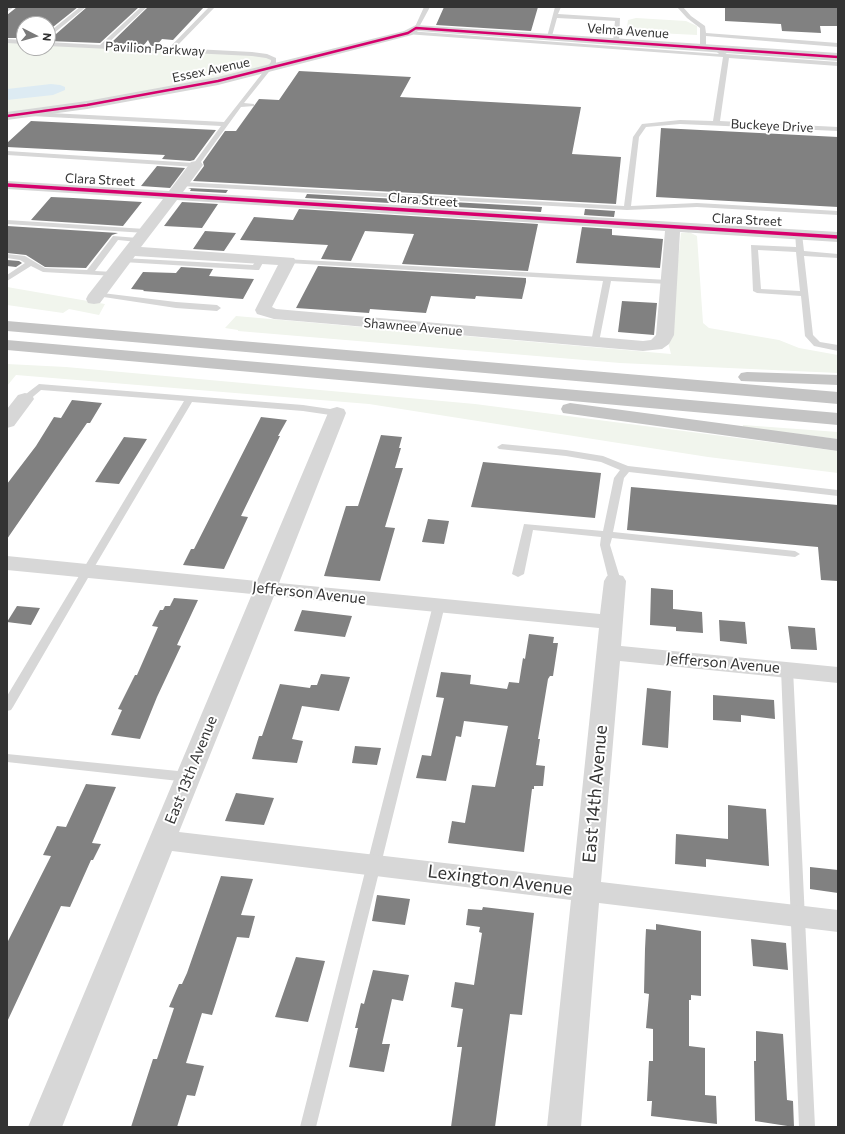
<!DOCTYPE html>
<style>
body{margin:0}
#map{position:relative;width:845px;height:1134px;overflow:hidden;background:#fff;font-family:Commissioner,sans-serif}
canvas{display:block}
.frame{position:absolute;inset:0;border:8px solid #333;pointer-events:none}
.north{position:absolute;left:16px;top:16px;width:40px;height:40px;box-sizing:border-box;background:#fff;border:1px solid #adadad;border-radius:50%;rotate:96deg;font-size:11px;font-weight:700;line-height:16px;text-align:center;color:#333}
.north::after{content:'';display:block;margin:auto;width:14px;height:18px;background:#7a7a7a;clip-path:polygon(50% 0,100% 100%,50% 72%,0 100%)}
</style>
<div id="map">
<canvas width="845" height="1134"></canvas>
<div class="frame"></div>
<div class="north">N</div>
</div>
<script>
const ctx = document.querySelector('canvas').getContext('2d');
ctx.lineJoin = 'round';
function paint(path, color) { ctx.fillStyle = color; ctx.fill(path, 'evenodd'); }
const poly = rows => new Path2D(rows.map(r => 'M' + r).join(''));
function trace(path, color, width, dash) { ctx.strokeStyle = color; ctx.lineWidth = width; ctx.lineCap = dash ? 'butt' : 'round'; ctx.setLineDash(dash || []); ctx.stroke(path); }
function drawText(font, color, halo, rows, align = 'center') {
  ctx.font = font + ' Commissioner,sans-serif'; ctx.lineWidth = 4; ctx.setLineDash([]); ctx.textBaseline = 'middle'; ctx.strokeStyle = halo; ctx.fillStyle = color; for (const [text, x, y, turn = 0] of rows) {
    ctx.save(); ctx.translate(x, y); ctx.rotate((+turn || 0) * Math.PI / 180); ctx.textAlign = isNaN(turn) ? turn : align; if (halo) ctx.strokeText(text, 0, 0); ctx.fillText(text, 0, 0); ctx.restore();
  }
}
paint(poly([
 [636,18,686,21,697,26,697,35,637,32,628,30,627,27,628,20],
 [7,41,24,42,24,48,48,48,48,44,252,54,274,59,269,69,7,116],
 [689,232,697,236,703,323,709,328,779,340,799,348,838,355,838,373,620,363,238,331,238,330,225,328,236,316,671,354,669,346,681,233],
 [7,287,82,300,105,304,99,315,69,309,63,313,7,305],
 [7,364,66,367,475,404,838,451,838,473,708,457,369,404,16,375,7,386],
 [743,425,838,432,838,439,743,427]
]), '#f1f5ed');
paint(poly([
 [51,84,60,85,65,87,65,90,53,95,7,100,7,89]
]), '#ddebf3');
paint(poly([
 [17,7,78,7,48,31,48,24,24,24,24,38,7,38,7,15],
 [87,7,139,7,100,43,48,41],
 [148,7,204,7,173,40,162,39,156,46,151,46,148,40,144,45,110,44],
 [444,7,538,7,531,31,436,25],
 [725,7,838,7,838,26,820,26,821,33,782,31,781,24,725,21],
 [299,71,411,77,400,97,581,107,572,154,621,157,616,204,193,181,204,166,203,162,225,131,236,131,259,99,279,100],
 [31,121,216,130,194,160,190,161,162,159,165,155,7,147,7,143],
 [661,128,838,137,838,207,656,197],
 [157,166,185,168,170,188,141,186],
 [188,188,228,190,226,193,190,191,191,189],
 [307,194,542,207,541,212,305,198],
 [51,197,73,198,142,202,123,226,31,220],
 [182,202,218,204,202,228,164,226],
 [299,209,538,224,528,271,402,264,414,234,365,231,351,261,321,259,328,245,240,240,254,217,293,220],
 [585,209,615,211,614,217,584,215],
 [7,226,118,233,112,235,86,268,45,267,26,255,7,253],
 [582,227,612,229,612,235,663,239,660,268,576,263],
 [205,231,236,233,224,251,193,249],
 [7,260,19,261,22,263,16,267,7,266],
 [318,266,526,278,526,282,522,299,476,296,475,299,431,296,426,313,370,309,369,313,296,308],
 [181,267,213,269,209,276,254,279,243,299,143,291,144,290,131,289,143,272,176,273],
 [622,301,657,303,654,335,618,332],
 [72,400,102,403,90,423,87,423,7,539,7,484,36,446,54,417,61,418],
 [261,417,287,420,278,436,280,436,241,516,248,517,224,569,183,565,191,549,194,549],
 [381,435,402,437,399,448,401,448,395,468,403,468,385,527,395,528,380,581,324,576,346,506,358,506],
 [124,437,147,439,119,484,95,482],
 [483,462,601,473,595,518,471,507],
 [631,487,838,505,838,581,821,580,818,547,627,530],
 [428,519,449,521,444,544,422,542],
 [651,588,673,590,673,609,702,612,703,633,676,631,676,627,650,625],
 [174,598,198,600,177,645,181,646,157,697,140,739,111,735,122,710,118,709,135,675,137,675,158,627,152,626,160,610,163,610,165,606,170,606],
 [17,606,40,608,31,625,7,622],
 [302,610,352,616,345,637,294,631],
 [719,620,745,622,747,644,720,641],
 [788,626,815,628,817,650,791,649],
 [529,634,554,637,553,643,558,643,553,676,550,676,548,679,538,739,540,739,536,765,545,766,543,786,534,786,534,789,532,789,524,852,448,843,452,821,465,823,472,785,495,787,508,726,464,721,461,737,456,736,446,781,416,778,422,755,431,756,444,698,436,697,441,672,471,675,470,684,507,689,509,682,519,683,523,658,525,659],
 [321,674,350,677,339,711,302,706,292,739,303,741,297,763,252,759,259,736,262,736,280,684,310,688,311,685,317,685],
 [647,688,671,691,668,748,642,745],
 [713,695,774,700,775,719,741,715,741,722,713,720],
 [355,746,381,748,377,765,352,763],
 [86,784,116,787,92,843,101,844,93,860,91,860,70,907,61,906,7,1022,7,943,51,856,43,855,57,826,66,827],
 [236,793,274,798,264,825,225,821],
 [728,805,766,809,769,866,706,859,706,867,675,864,676,834,728,839],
 [810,867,838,870,838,893,810,889],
 [221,876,253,879,241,915,255,916,249,938,237,937,212,1015,202,1013,186,1063,204,1066,195,1096,187,1095,177,1127,131,1127,153,1059,157,1059,174,1008,169,1007,179,984,182,984,187,973],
 [377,895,410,899,405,925,372,921],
 [483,907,534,913,522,1015,510,1014,495,1127,451,1127,462,1047,457,1047,463,1009,451,1007,455,982,474,985,482,933,479,932,480,927,466,925,468,909,482,910],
 [656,924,701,931,701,996,691,995,691,1000,689,1000,689,1046,705,1048,705,1095,716,1096,717,1124,651,1116,652,1101,647,1101,649,1061,653,1061,653,1029,646,1028,649,994,644,993,645,949,646,929,656,930],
 [751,939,786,943,788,970,753,966],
 [296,957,325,961,308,1022,275,1017],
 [373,970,409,975,403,1001,392,999,382,1044,390,1044,384,1072,349,1067,358,1028,355,1028,361,1003,364,1004],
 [756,1031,783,1034,787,1100,793,1101,794,1127,755,1121,754,1061,756,1061]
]), '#818181');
paint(poly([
 [7,7,14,7,7,12,7,7],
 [80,7,86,7,48,38,48,33,80,7],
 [141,7,147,7,106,45,169,48,209,7,215,7,175,48,252,52,267,54,276,58,276,63,244,103,254,104,254,106,241,107,198,166,196,167,7,155,7,151,194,163,221,126,31,116,28,114,31,112,224,122,271,62,271,60,266,58,252,56,48,46,48,42,100,45,141,7],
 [424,7,430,7,418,29,414,29,424,7],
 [555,7,561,7,558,14,620,18,619,41,616,43,613,41,615,21,557,18,552,36,547,37,555,7],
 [677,7,683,7,691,16,705,26,706,33,838,43,838,47,706,36,706,47,703,49,700,47,700,28,687,18,677,7],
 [408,31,719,54,717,52,720,50,727,54,838,62,838,66,729,58,720,121,838,127,838,131,680,124,646,127,639,137,631,206,697,203,838,211,838,215,697,207,627,210,181,186,177,184,181,182,624,206,633,137,642,124,680,120,713,121,723,57,406,34,408,31],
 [7,39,24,40,24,44,7,43,7,39],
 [7,220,145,229,149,231,145,233,7,224,7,220],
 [795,232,802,234,804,251,838,254,838,258,804,256,813,335,820,342,838,345,838,351,814,346,805,336,801,296,757,293,753,291,751,245,796,247,795,232],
 [758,250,796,252,800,291,761,289,758,250],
 [113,236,138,238,142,240,138,242,118,240,95,271,113,272,116,272,116,276,43,272,31,266,7,281,7,275,25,263,20,260,7,258,7,254,25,256,45,268,87,270,113,236],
 [258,257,265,259,259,270,256,270,123,262,119,260,123,258,253,265,258,257],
 [285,259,668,280,672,282,668,284,611,281,599,342,595,345,591,342,603,281,288,263,284,261,285,259],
 [94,292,176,302,217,305,221,308,217,311,176,308,97,296,93,294,94,292],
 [39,384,303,405,337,410,342,413,337,416,303,411,192,402,92,571,13,707,11,710,7,711,7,696,184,401,41,390,28,401,22,401,22,397,39,384],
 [502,444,566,450,603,456,628,466,838,490,838,496,629,472,624,478,613,532,795,551,800,554,795,557,612,538,610,545,621,581,615,584,609,581,600,545,601,537,533,530,524,574,518,577,512,574,524,524,603,531,614,478,620,470,601,462,566,456,499,449,497,447,502,444],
 [439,602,445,605,316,1127,300,1127,433,605,439,602],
 [787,665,793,669,815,1127,799,1127,781,669,787,665],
 [7,754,188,772,193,774,195,777,193,780,188,782,7,762,7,754]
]), '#d7d7d7');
paint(poly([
 [416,25,838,53,838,61,418,31,412,35,218,85,87,109,7,120,7,112,87,101,218,77,404,31,416,25],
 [196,161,201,162,203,165,183,192,838,232,838,242,680,232,674,335,669,344,662,349,643,351,274,319,257,314,255,310,278,265,135,256,100,303,94,304,88,303,86,299,88,295,163,199,7,189,7,181,169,191,191,162,196,161],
 [177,200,665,231,656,335,651,340,643,341,276,309,272,307,296,261,294,258,141,247,177,200],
 [25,393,32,395,34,399,14,426,7,428,7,409,18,395,25,393],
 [337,407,344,409,346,413,279,583,600,614,604,581,607,576,615,574,623,576,626,581,621,646,838,667,838,683,620,661,601,882,838,910,838,932,599,903,581,1127,547,1127,571,900,172,851,62,1127,28,1127,252,594,7,570,7,556,257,581,328,413,330,409,337,407],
 [274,596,599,628,573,878,179,832,274,596]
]), '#d7d7d7');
paint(poly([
 [7,321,838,392,838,404,7,331,7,321],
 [7,340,838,413,838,425,7,350,7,340],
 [747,372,838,375,838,385,741,381,738,377,741,373,747,372],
 [570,403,838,439,838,451,563,413,561,409,563,405,570,403]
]), '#c4c4c4');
trace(poly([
 [7,116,87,105,218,81,408,33,416,28,838,57]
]), '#d6006c', 2.5);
trace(poly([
 [7,185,838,237]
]), '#d6006c', 3.5);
drawText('13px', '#333', '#fff', [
 ["Velma Avenue",628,31,4],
 ["Pavilion Parkway",155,49,3],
 ["Essex Avenue",211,70,-12],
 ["Buckeye Drive",772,126,3],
 ["Clara Street",100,180,3],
 ["Clara Street",423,200,4],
 ["Clara Street",747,220,3],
 ["Shawnee Avenue",413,327,5]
]);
drawText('15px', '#333', '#fff', [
 ["Jefferson Avenue",309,593,6],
 ["Jefferson Avenue",723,663,5],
 ["East 13th Avenue",191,770,-68]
]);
drawText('18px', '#333', '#fff', [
 ["East 14th Avenue",595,794,-85],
 ["Lexington Avenue",500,880,7]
]);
</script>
